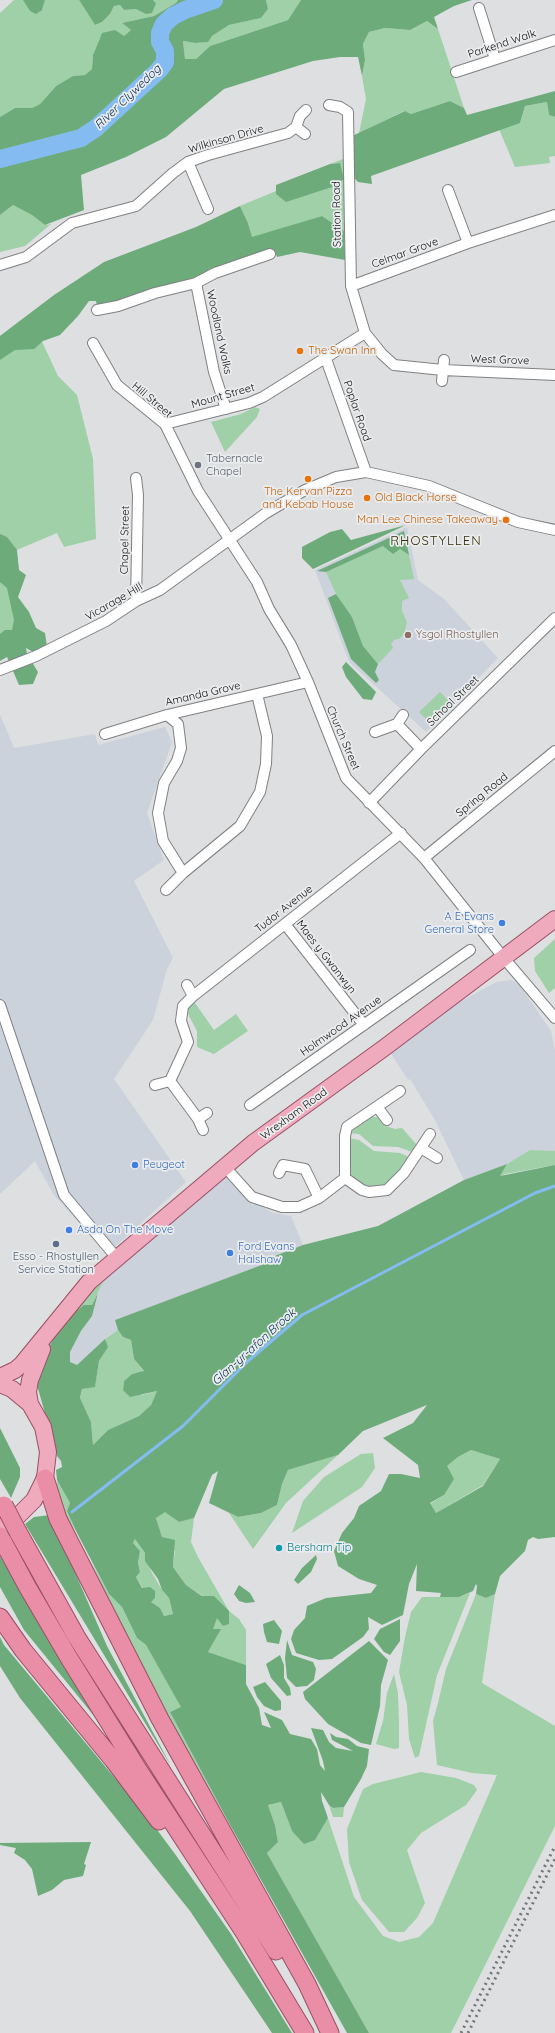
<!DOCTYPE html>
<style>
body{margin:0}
canvas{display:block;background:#dddfe1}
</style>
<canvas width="555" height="2033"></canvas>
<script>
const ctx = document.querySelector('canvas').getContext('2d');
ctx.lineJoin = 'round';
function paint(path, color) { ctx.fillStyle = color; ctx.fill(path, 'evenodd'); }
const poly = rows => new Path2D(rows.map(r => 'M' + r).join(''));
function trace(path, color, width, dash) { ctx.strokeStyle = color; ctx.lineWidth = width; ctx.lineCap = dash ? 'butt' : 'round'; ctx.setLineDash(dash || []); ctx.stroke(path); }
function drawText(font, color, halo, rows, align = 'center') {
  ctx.font = font + ' Quicksand,sans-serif'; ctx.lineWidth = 3.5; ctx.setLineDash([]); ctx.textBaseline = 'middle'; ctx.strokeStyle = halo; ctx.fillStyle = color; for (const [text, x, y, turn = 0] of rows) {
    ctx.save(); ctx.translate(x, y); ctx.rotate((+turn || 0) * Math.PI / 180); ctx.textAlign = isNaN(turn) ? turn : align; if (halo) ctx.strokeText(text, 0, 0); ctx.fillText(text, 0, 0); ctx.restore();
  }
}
paint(poly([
 [407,527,418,580,444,599,498,658,426,732,349,662,315,570],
 [0,714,14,748,95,734,98,745,165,727,172,742,147,813,164,860,134,881,173,958,167,969,153,1020,114,1079,186,1182,107,1254,54,1195,35,1161,0,1194],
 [512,980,520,986,551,1031,555,1050,555,1151,530,1150,507,1164,464,1180,435,1120,410,1079,408,1080,390,1052,442,1012,496,982],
 [224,1176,253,1205,258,1204,273,1213,291,1216,303,1245,267,1259,268,1263,115,1320,118,1330,107,1337,77,1365,70,1362,70,1352,81,1331,92,1316,98,1293,103,1281,120,1262]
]), '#ccd2db');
paint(poly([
 [14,0,24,0,30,11,42,10,45,0,79,0,95,25,102,22,110,14,114,6,120,5,124,10,136,9,156,3,153,0,178,0,176,3,154,16,122,23,131,30,124,36,102,33,93,55,92,69,85,75,73,76,56,86,40,104,32,108,15,108,0,117,0,13],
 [266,0,301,0,288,20,210,46,196,59,185,59,183,41,195,43,207,42,212,36,229,25,261,18,268,9],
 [427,21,438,29,464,108,450,101,411,114,404,111,359,133,366,99,362,76,365,60,363,44,369,32,385,28,410,30],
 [547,102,549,115,555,117,555,156,549,157,550,163,515,167,499,129,520,123,525,106],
 [345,158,346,230,344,231,322,216,252,238,248,223,240,206,276,191,276,194,340,163,330,164],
 [13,205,32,215,45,225,51,224,25,246,0,252,0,215],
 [29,314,58,376,77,395,93,459,96,539,64,547,57,533,12,552,17,597,30,636,0,651,0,336],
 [255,407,260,409,257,417,225,452,211,422,241,414],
 [383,546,386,548,400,549,409,555,414,579,400,580,409,598,402,601,402,611,407,622,404,634,399,639,394,640,391,644,393,648,378,664,363,646,352,617,336,594,326,572],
 [440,692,452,704,431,724,419,712],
 [555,939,555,988,549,993,535,971,534,958],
 [195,1003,214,1030,236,1014,248,1031,214,1054,197,1047,197,1031,189,1016,187,1008],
 [368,1117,377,1117,386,1126,395,1129,402,1128,417,1145,412,1152,398,1147,373,1146,359,1134,350,1133],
 [348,1138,359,1140,374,1151,400,1153,409,1157,392,1181,379,1187,366,1187,352,1180,350,1174],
 [530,1150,555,1151,555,1165,505,1174,499,1177,507,1164],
 [120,1262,103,1282,92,1305,63,1322,80,1301],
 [118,1330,123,1337,131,1340,134,1359,144,1372,132,1374,124,1381,123,1390,142,1395,157,1391,151,1405,139,1416,108,1430,93,1445,91,1422,80,1399,82,1389,95,1386,99,1361,107,1347,105,1339],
 [471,1450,500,1459,483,1485,436,1513,430,1504,444,1495,447,1466,458,1457],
 [373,1453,375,1468,362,1487,292,1533,303,1501,324,1477,361,1454],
 [338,1455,286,1503,253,1549,229,1513,238,1517,261,1513,277,1505,282,1484,288,1470],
 [57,1480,70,1503,67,1511,77,1533,63,1511,57,1489],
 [165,1511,179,1522,194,1518,191,1542,198,1557,229,1611,239,1619,246,1630,246,1665,208,1652,220,1630,213,1629,203,1596,186,1585,173,1567,175,1551,162,1537,156,1518],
 [135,1539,145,1553,151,1571,162,1590,169,1598,173,1614,164,1616,160,1608,151,1602,136,1577,140,1572,138,1563,140,1551,133,1543],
 [91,1561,109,1594,122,1607,137,1638,146,1645,182,1707,170,1712,229,1823,133,1654],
 [470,1593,437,1675,419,1756,415,1758,409,1739,407,1705,399,1672,405,1637,411,1612,422,1597,459,1597],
 [476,1594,486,1598,495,1594,482,1683,555,1726,555,1826,451,2033,369,2033,267,1853,278,1842,275,1825,268,1805,281,1802,292,1831,315,1840,328,1818,354,1897,383,1936,399,1942,419,1937,433,1923,497,1775,472,1773,437,1765,433,1721,438,1703,446,1669],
 [394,1674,398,1693,399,1722,399,1748,394,1749,376,1744,383,1721,387,1693],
 [421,1772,456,1778,474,1785,477,1790,466,1805,421,1833,407,1850,425,1903,417,1918,404,1932,389,1932,362,1900,349,1862,347,1829,363,1789,373,1784],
 [329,1805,333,1808,344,1807,343,1817,333,1817]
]), '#9fd0a8');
paint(poly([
 [23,0,45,0,42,10,36,14,30,11],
 [79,0,153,0,156,3,152,13,146,14,136,9,124,10,120,5,114,6,110,14,102,22,95,25],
 [178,0,266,0,268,9,261,18,229,25,212,36,208,42,195,43,183,41,185,59,196,59,210,46,288,20,301,0,472,0,454,6,434,17,438,29,427,21,410,30,385,28,369,32,363,44,365,60,362,76,358,57,340,57,313,61,224,89,166,137,126,157,81,175,84,210,45,225,32,215,13,205,0,215,0,117,15,108,32,108,40,104,56,86,73,76,85,75,92,69,93,55,102,33,115,30,124,36,131,30,122,23,154,16,176,3],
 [555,91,555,117,549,115,547,102,525,106,520,123,371,176,372,184,358,182,350,173,350,137,405,111,411,114,450,101,464,108,467,115],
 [340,163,344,179,332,187,286,202,276,194,276,185,330,164],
 [240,206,248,223,252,237,322,216,344,231,345,260,300,252,277,257,275,251,116,303,97,306,96,301,89,301,78,316,60,335,43,341,34,349,15,350,0,360,0,336,54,295,104,262,196,227],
 [406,525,313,569,302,558,302,547,330,532,342,529,351,540],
 [404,531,409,555,400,549,393,554,383,546,326,572,317,571],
 [0,534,7,537,17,550,19,570,26,575,18,597,29,612,36,628,45,633,47,647,33,652,26,648,27,654,38,672,33,684,19,685,7,657,0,661,0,634,5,630,12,630,14,620,7,588,0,582],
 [336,594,352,617,363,646,378,664,375,672,379,680,376,683,351,659,328,598],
 [346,662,376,692,372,700,363,699,346,677,342,667],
 [507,1164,500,1176,555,1165,555,1537,538,1539,533,1537,528,1540,525,1551,500,1576,495,1594,486,1598,476,1594,477,1586,476,1584,473,1591,459,1597,440,1597,441,1593,416,1591,417,1564,409,1584,403,1615,382,1625,368,1617,369,1629,363,1637,332,1659,319,1660,296,1653,291,1639,294,1630,305,1618,307,1606,326,1598,371,1593,377,1585,359,1579,338,1566,334,1551,342,1533,354,1518,359,1506,381,1491,389,1474,401,1474,420,1478,418,1465,383,1438,413,1423,427,1405,363,1431,338,1455,288,1470,282,1484,277,1505,261,1513,238,1517,209,1503,218,1471,212,1475,194,1518,179,1522,165,1512,156,1518,162,1537,175,1540,173,1567,186,1585,202,1596,214,1596,229,1611,229,1624,223,1626,217,1618,213,1629,221,1629,208,1652,246,1665,246,1684,259,1708,262,1725,271,1728,264,1712,282,1720,290,1734,311,1739,317,1749,320,1765,325,1771,323,1761,311,1728,323,1730,329,1742,336,1748,353,1751,332,1740,330,1733,336,1737,348,1739,357,1746,369,1749,367,1766,361,1779,344,1807,333,1808,329,1805,321,1792,322,1801,328,1818,315,1840,304,1844,292,1831,281,1802,268,1805,275,1825,278,1842,267,1853,369,2033,347,2033,229,1823,170,1712,181,1707,146,1645,137,1638,122,1607,109,1594,77,1533,67,1511,70,1503,57,1480,56,1470,62,1467,61,1461,57,1456,37,1385,45,1354,63,1322,84,1305,92,1305,98,1293,92,1316,81,1331,70,1352,70,1362,77,1365,105,1339,108,1347,99,1361,95,1387,82,1389,80,1398,91,1422,93,1445,108,1430,139,1416,151,1405,157,1391,130,1397,123,1390,124,1381,132,1374,144,1371,134,1359,131,1340,123,1337,118,1330,115,1320,267,1263,267,1259,303,1245,378,1226,464,1180],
 [471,1450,500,1459,483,1486,436,1513,430,1503,444,1495,454,1479,447,1466,458,1457],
 [135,1539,145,1553,145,1561,158,1579,162,1590,169,1598,173,1614,164,1616,160,1608,151,1602,155,1598,155,1591,150,1587,142,1588,136,1577,140,1572,138,1563,140,1551,133,1543],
 [0,1428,20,1468,20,1477,11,1498,0,1479],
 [50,1515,107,1646,171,1766,25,1524,34,1517],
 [316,1555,317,1559,311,1572,298,1584,294,1580,302,1568],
 [0,1556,99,1722,24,1630,0,1587],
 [239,1585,250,1593,255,1602,246,1603,239,1601,234,1594],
 [400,1619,400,1641,390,1655,384,1652,374,1639,380,1629],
 [274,1620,282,1631,279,1644,267,1642,264,1632,263,1624],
 [0,1637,4,1645,149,1819,175,1854,231,1934,292,2033,272,2033,190,1911,20,1698,0,1666],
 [287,1640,292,1655,313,1662,316,1669,314,1680,307,1686,296,1687,287,1678,285,1658],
 [369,1641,388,1660,381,1685,380,1706,371,1745,361,1743,328,1724,305,1699,303,1692],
 [280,1655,284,1665,284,1678,290,1688,291,1695,287,1696,271,1678,266,1664],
 [265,1682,281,1701,281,1710,275,1711,264,1706,257,1697,253,1687],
 [91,1842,84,1864,86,1865,83,1876,64,1880,52,1890,38,1896,32,1869,25,1860,14,1853,16,1848,0,1845,0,1843]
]), '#6dac7a');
trace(poly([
 [72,1512,183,1426,248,1361,302,1315,535,1193,555,1186]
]), '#84bcf2', 3);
trace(poly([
 [0,159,81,138,96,128,159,70,165,62,165,51,160,42,160,33,164,24,173,16,185,10,214,0]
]), '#84bcf2', 18);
const minor = poly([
 [479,8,495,59],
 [456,72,555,40],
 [329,105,340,107,348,112,351,286,365,333,382,354,394,365,443,370,555,375],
 [296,127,305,134],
 [188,162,208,209],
 [448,190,468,243],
 [0,265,26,257,72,223,136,206,173,173,188,162,208,155,288,133,296,127,300,116,306,110],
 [196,283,214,372,226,409],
 [351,286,468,243,555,215],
 [97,310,118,306,155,293,196,283,215,273,270,254],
 [93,343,117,385,165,424,198,491,257,582,269,609,291,645,308,682,346,778,424,858,503,957,555,1018],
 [326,359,366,472],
 [442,381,444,360],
 [165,424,249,403,263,397,365,333],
 [136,601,138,495,136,478],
 [0,670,36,656,106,621,136,601,160,590,266,513,305,490,336,477,366,472,429,486,518,522,555,530],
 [167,715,178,724,181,748,177,761,164,783,158,813,163,841,183,873],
 [397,724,403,715],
 [375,732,397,724,421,749],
 [105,734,167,715,308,682],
 [369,803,421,749,555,618],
 [424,858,555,751],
 [166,890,183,873,240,826,260,792,266,764,267,736,257,694],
 [285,924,364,1025],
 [187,985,193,996,401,833],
 [193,996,183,1006,181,1021,188,1042,170,1081,198,1119,203,1130],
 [0,1005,64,1195,116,1257],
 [155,1085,170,1081],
 [250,1105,470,950],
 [378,1108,387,1120],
 [198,1119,207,1113],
 [421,1148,437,1158],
 [225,1167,252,1197,282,1207,299,1207,319,1198,345,1178,345,1136,347,1127,400,1091],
 [279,1173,283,1165,305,1169,319,1198],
 [345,1178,362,1190,369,1192,387,1190,404,1173,430,1134]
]);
const primary = poly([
 [0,1377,15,1370,22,1364,89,1282,253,1143,384,1048,555,919],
 [0,1384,12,1389,30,1404,43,1427,48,1452,45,1478,34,1500,16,1518,0,1526],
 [30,1404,28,1392,30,1380,42,1349]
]);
const trunk = poly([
 [45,1478,58,1519,160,1719,307,1984,330,2033],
 [18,1532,76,1636,276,1951],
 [0,1536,28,1588,69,1658,139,1771,244,1932,305,2033],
 [0,1617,23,1650,114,1761,159,1821]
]);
trace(minor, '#808183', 12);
trace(primary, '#9a4f65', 18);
trace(trunk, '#9a4f65', 19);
trace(minor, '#fff', 10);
trace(primary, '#efaabd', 16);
trace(trunk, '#ea8ea7', 17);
trace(poly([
 [461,2033,555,1846],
 [468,2033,555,1859]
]), '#757677', 3, [2, 4]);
const trunkBridge = poly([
 [4,1505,18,1532]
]);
trace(trunkBridge, '#9a4f65', 19, []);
trace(trunkBridge, '#ea8ea7', 17);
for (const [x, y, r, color] of [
 [300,351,4,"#e8710a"],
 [198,465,4,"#6b7280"],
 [308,479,4,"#e8710a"],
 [367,498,4,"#e8710a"],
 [506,520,4,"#e8710a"],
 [408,635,4,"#8d6e63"],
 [502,923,4,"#3f7fe0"],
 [135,1165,4,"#3f7fe0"],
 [69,1230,4,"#3f7fe0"],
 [56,1244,4,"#5c6f8a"],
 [230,1253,4,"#3f7fe0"],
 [279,1548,4,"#0f9aa8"]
]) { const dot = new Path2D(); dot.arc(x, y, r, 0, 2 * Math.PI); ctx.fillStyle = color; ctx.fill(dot); trace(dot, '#eaecee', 1.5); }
drawText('11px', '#111112', '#eaecee', [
 ["Parkend Walk",502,44,-18],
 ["Wilkinson Drive",226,139,-16],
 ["Station Road",337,214,-91],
 ["Celmar Grove",405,253,-20],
 ["Woodland Walks",219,332,78],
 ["West Grove",500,360,2],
 ["Mount Street",223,396,-16],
 ["Hill Street",152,400,40],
 ["Poplar Road",357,411,71],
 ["Chapel Street",125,540,-89],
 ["Vicarage Hill",114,602,-30],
 ["Amanda Grove",203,694,-13],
 ["School Street",453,701,-44],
 ["Church Street",343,738,67],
 ["Spring Road",482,795,-39],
 ["Tudor Avenue",284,909,-38],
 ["Maes y Gwanwyn",326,957,52],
 ["Holmwood Avenue",341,1026,-35],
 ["Wrexham Road",294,1114,-36]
]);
drawText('11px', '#c56008', '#eaecee', [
 ["The Swan Inn",308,351],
 ["The Kervan Pizza",308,492,"center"],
 ["and Kebab House",308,505,"center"],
 ["Old Black Horse",375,498],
 ["Man Lee Chinese Takeaway",498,520,"right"]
], 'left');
drawText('11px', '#5b616d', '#eaecee', [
 ["Tabernacle",206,459],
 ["Chapel",206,472]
], 'left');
drawText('11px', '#785e54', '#eaecee', [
 ["Ysgol Rhostyllen",416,635]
], 'left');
drawText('11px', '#366cbe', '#eaecee', [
 ["A E Evans",494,917,"right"],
 ["General Store",494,930,"right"],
 ["Peugeot",143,1165],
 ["Asda On The Move",77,1230],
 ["Ford Evans",238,1247],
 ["Halshaw",238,1260]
], 'left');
drawText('11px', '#4e5e75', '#eaecee', [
 ["Esso - Rhostyllen",56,1257],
 ["Service Station",56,1270]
]);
drawText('11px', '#0d838f', '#eaecee', [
 ["Bersham Tip",287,1548]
], 'left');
drawText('italic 12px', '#093356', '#eaecee', [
 ["River Clywedog",128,97,-44],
 ["Glan-yr-afon Brook",254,1347,-42]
]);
ctx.letterSpacing = '1px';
drawText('13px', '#342c01', '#eaecee', [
 ["RHOSTYLLEN",436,541]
]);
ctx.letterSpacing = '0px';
</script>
